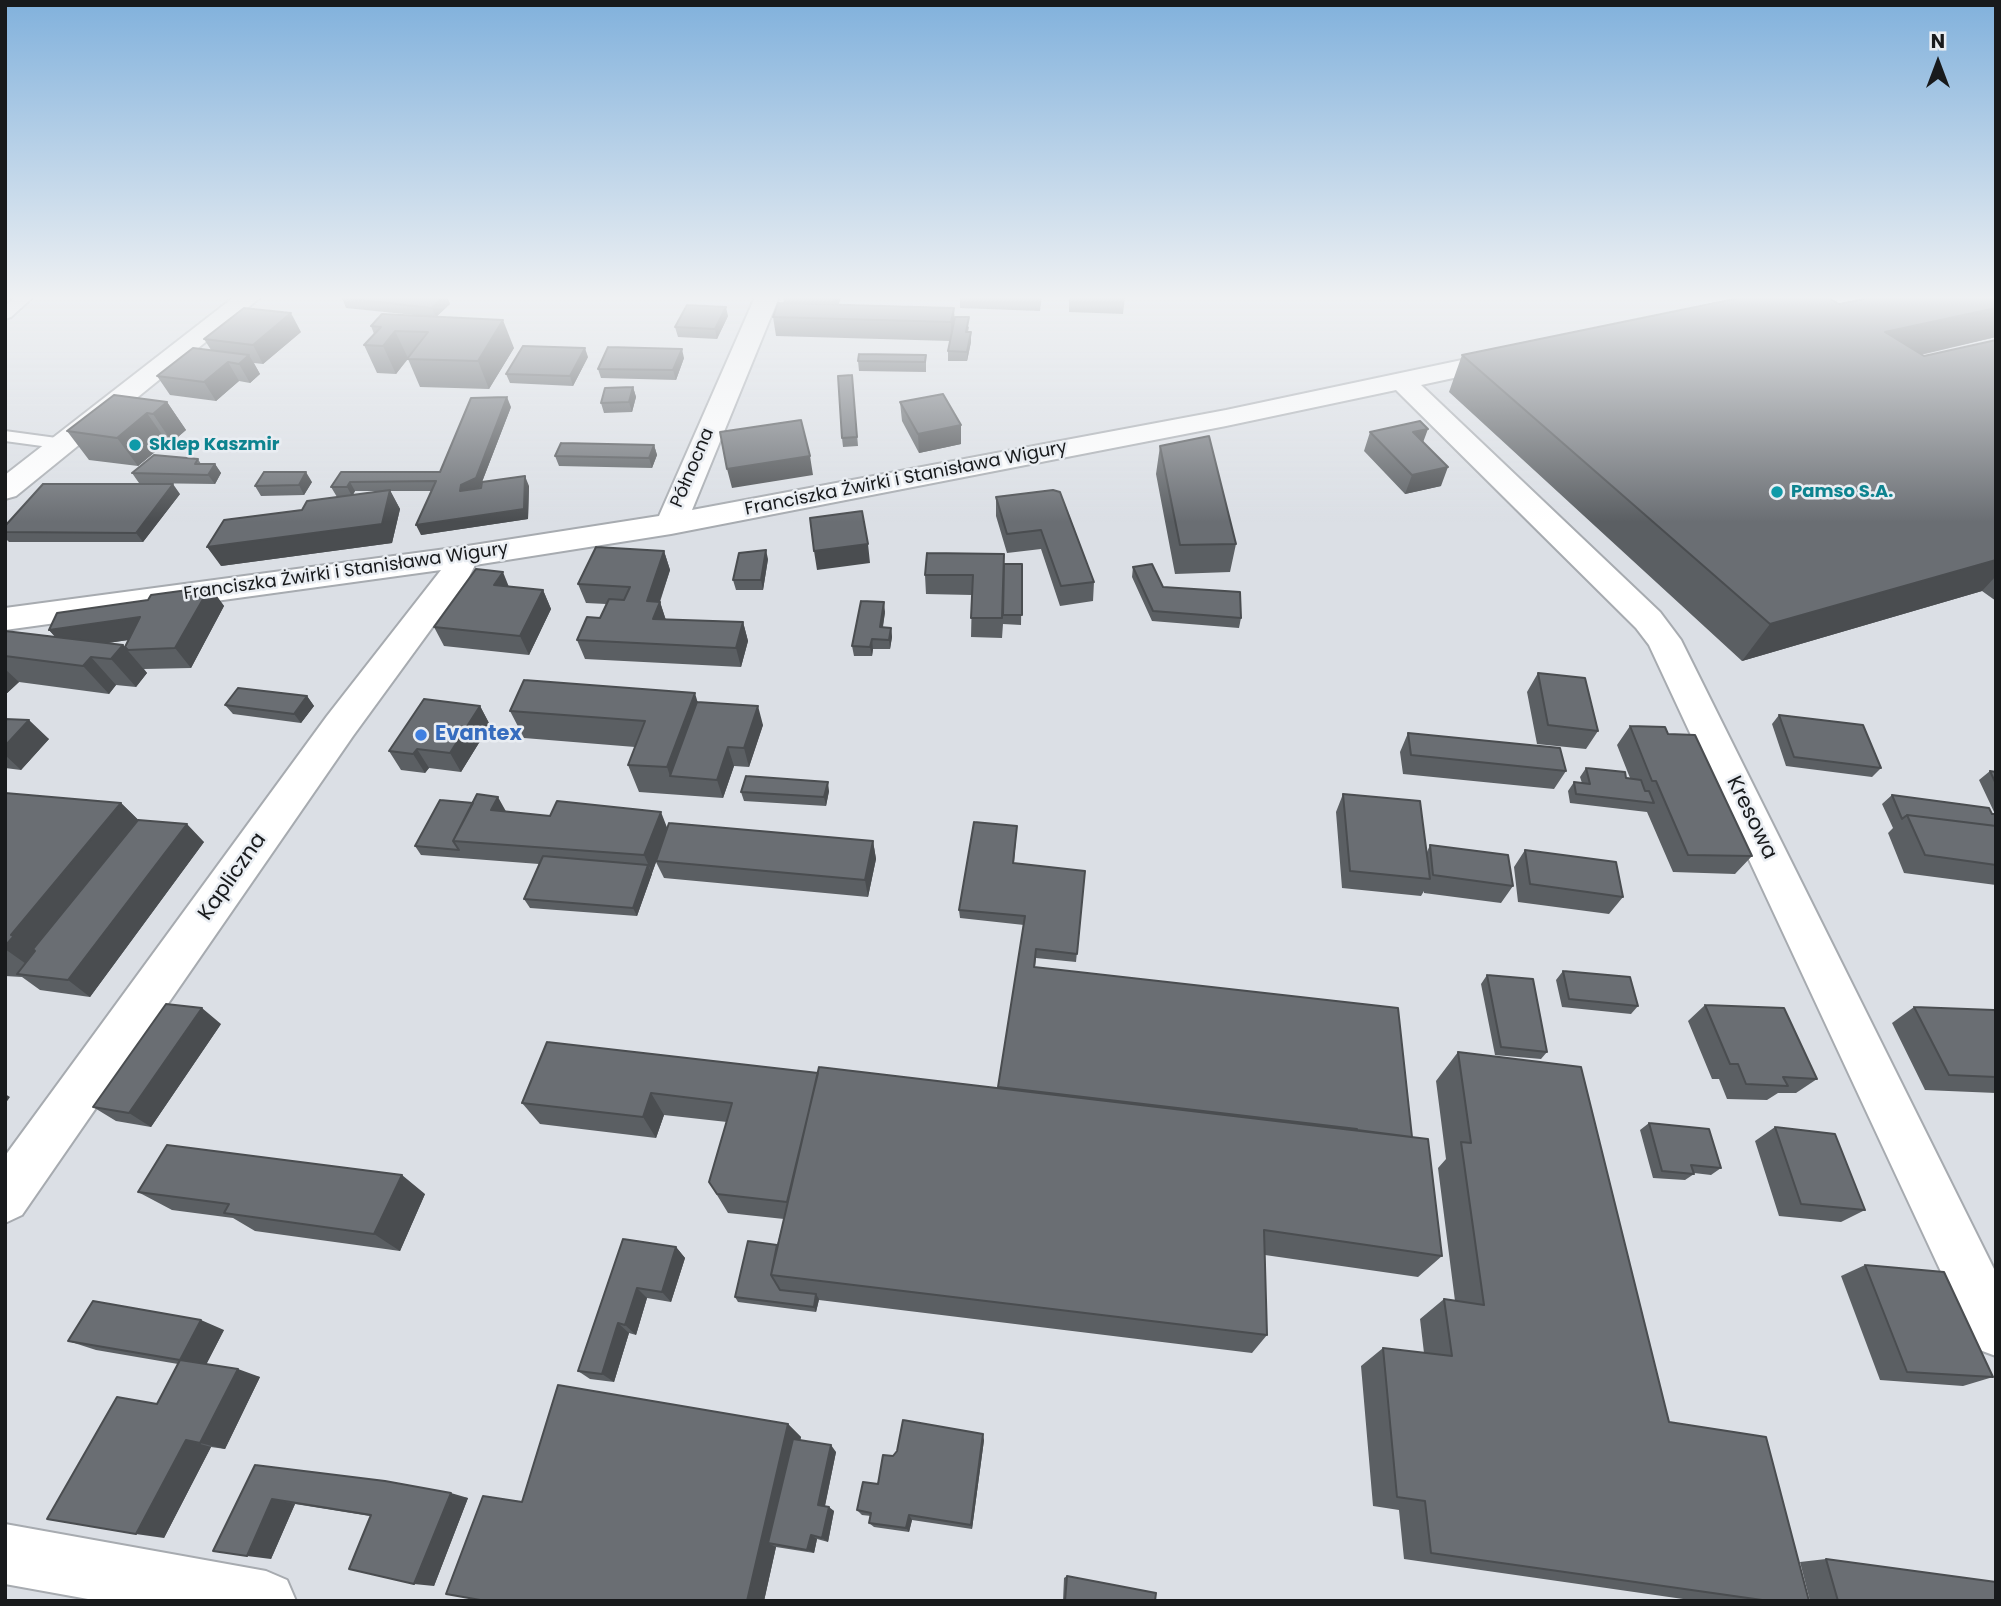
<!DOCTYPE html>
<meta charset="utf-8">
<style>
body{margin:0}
#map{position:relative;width:2001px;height:1606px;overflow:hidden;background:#dbdfe5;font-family:Poppins,sans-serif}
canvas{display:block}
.frame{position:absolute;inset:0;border:7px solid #181a1c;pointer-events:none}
.north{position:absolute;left:1903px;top:28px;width:70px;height:70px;-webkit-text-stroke:5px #e9edf2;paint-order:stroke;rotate:0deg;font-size:19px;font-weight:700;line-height:28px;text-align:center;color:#181a1c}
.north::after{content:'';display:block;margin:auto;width:24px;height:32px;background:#181a1c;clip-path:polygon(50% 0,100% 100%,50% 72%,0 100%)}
</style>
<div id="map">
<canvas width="2001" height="1606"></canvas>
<div class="frame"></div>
<div class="north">N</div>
</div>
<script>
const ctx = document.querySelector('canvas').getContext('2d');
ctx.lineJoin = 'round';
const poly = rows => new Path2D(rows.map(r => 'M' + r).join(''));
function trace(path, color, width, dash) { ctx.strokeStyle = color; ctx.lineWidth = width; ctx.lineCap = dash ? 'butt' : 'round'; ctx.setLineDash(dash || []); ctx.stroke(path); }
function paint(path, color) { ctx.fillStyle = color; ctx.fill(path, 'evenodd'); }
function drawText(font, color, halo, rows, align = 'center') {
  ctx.font = font + ' Poppins,sans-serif'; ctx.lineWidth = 5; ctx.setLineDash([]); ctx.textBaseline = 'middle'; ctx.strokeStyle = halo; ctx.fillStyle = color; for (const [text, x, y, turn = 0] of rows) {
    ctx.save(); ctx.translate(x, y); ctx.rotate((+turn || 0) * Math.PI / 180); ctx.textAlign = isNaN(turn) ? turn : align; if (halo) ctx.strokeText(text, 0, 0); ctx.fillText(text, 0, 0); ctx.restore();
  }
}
const service = poly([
 [15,297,33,297,11,317,5,319,5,306,15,297],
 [5,431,64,439,73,444,64,449,5,441,5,431]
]);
const minor = poly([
 [755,297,779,297,692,510,1226,410,1509,350,1518,352,1522,358,1518,364,1421,385,1660,612,1681,640,1996,1273,1996,1356,1977,1349,1649,645,1636,628,1396,390,1226,426,671,534,475,565,469,577,353,736,22,1215,5,1223,5,1156,327,716,441,570,5,630,5,608,461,547,659,516,755,297],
 [5,1524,266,1571,287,1580,296,1601,99,1601,5,1584,5,1524]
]);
const tertiary = poly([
 [234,297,261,297,16,496,5,499,5,475,234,297]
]);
trace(service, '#a7abb0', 4);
trace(minor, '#a7abb0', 4);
trace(tertiary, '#a7abb0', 4);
paint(service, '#fff');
paint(minor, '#fff');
paint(tertiary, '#fff');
paint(poly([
 [343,297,447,297,450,304,436,317,514,348,489,389,420,387,408,359,396,374,377,373,364,345,374,334,371,326,433,317,346,308,342,298],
 [783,297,841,297,838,304,955,317,969,327,968,332,971,342,967,361,948,361,948,351,950,341,776,336,773,317,784,303],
 [960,297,1042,297,1040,311,960,308],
 [1069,297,1125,297,1123,314,1069,312],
 [1996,297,1996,337,1921,355,1924,356,1996,340,1996,601,1982,591,1742,661,1449,392,1462,355,1839,304],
 [728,316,717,339,678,337,675,327],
 [301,332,263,364,254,363,260,374,250,383,239,381,216,401,170,395,157,376,211,350,204,339],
 [926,355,926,372,859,371,858,361],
 [588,357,573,386,510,383,506,374],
 [684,358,676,380,601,378,598,369],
 [852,375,858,446,843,447,842,438],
 [633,387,636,397,632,412,604,413,601,403],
 [167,402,186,430,172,442,167,442,138,466,89,460,67,431],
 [900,402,961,444,919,453,902,421],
 [511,407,482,482,529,486,528,519,421,535,432,491,390,491,400,509,392,543,221,566,302,510,341,496,337,497,331,487,341,472,440,472],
 [355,491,379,491,353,495],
 [1370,432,1423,442,1441,486,1405,494,1364,451],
 [654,445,657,455,652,468,559,466,555,456],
 [1160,446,1236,544,1230,572,1175,574,1156,474],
 [198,459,201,464,215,464,221,473,215,484,139,483,132,473],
 [312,482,304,495,261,496,255,486],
 [1053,490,1094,582,1093,601,1060,606,1041,549,1007,553,996,516,996,497],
 [180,494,143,542,9,542,5,538,5,526],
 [664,551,670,570,660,602,666,620,743,622,748,641,741,667,585,659,577,640,600,618,606,604,586,603,578,584],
 [768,559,763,590,736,590,733,580],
 [1004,564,1022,564,1021,625,1003,624,1002,638,971,637,972,595,926,594,925,575],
 [1133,567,1163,587,1241,618,1239,628,1152,621,1132,577],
 [210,587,224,606,191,668,144,669,147,673,136,687,116,685,109,694,19,682,5,695,5,656,55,637,49,630,148,600],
 [128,640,125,647,123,645,107,643],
 [509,587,543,590,551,609,529,655,444,646,434,627],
 [885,612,883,627,891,628,892,637,890,649,873,649,872,656,854,656,852,646],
 [1538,673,1598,731,1586,749,1537,744,1527,692],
 [307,696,314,706,301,723,233,714,225,705],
 [697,702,763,725,749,767,734,766,723,798,639,792,628,765,635,747,524,738,510,711],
 [480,706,490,725,461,772,429,768,425,773,401,770,389,751],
 [1779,715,1881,768,1872,777,1786,766,1772,724],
 [5,719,49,739,21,770,5,768],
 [1630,726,1668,734,1752,856,1735,874,1673,872,1647,812,1570,803,1568,791,1574,782,1582,783,1580,777,1586,768,1630,778,1617,745],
 [1408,733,1566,771,1554,789,1403,774,1400,752],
 [1990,771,1996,772,1996,885,1904,873,1888,833,1893,828,1882,804,1892,795,1995,814,1979,780],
 [829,791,826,806,744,801,741,792],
 [5,793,121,803,138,820,204,842,90,997,40,990,22,977,5,976],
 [1343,794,1427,852,1430,845,1513,886,1501,903,1424,893,1424,891,1421,896,1342,888,1336,812],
 [506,812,667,828,873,841,876,859,868,897,664,878,656,862,637,916,530,908,524,899,539,864,421,855,415,846],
 [1017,826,1014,863,1085,871,1076,962,1036,958,1035,967,1412,1137,1442,1256,1418,1277,1265,1255,1267,1335,1252,1353,819,1300,816,1312,738,1302,735,1297,777,1245,784,1219,728,1213,709,1182,727,1122,664,1115,656,1138,540,1124,522,1103,818,1073,998,1088,1024,925,960,918,959,910],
 [1525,850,1623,897,1609,914,1518,902,1514,867],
 [1563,971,1638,1006,1631,1014,1562,1007,1556,980],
 [1487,975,1547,1052,1541,1059,1495,1055,1481,984],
 [1705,1005,1817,1079,1796,1093,1778,1093,1767,1100,1727,1099,1719,1079,1712,1079,1688,1021],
 [1914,1007,1996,1012,1996,1093,1925,1090,1892,1023],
 [221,1024,151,1127,116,1121,93,1107],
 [1458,1052,1669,1422,1809,1601,1697,1601,1404,1559,1399,1510,1373,1506,1361,1366,1383,1348,1424,1353,1420,1319,1444,1299,1455,1301,1438,1168,1446,1159,1436,1081],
 [1649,1123,1721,1168,1711,1175,1694,1173,1694,1174,1685,1180,1653,1178,1640,1130],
 [1775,1127,1865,1210,1841,1222,1779,1216,1755,1141],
 [138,1192,425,1194,400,1251,255,1231,233,1218,172,1210],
 [623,1239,676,1247,685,1258,671,1302,647,1298,636,1335,629,1333,614,1382,590,1379,578,1371],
 [1865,1265,1993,1377,1963,1386,1880,1380,1841,1276],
 [224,1330,206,1364,260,1377,225,1449,211,1447,164,1538,157,1404,178,1364,96,1350,68,1341],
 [788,1424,801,1437,800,1440,836,1452,825,1506,834,1511,828,1542,817,1539,814,1553,776,1547,764,1601,522,1502],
 [984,1440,972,1529,912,1520,909,1532,874,1527,869,1523,871,1516,862,1515,857,1510,878,1484,893,1456],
 [255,1465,468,1498,434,1586,370,1516,295,1504,271,1559],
 [1826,1559,1996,1601,1810,1601,1800,1562],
 [1067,1576,1155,1601,1063,1601,1064,1578]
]), '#5b5f63');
paint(poly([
 [438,297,447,297,450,304,436,317,432,308],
 [833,297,841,297,835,314],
 [726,307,728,316,717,339,715,329],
 [954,308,955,326,952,341,951,322],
 [1996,308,1996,337,1860,368,1885,332],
 [291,313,301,332,263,364,253,345],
 [503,320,514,348,489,389,478,361],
 [395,331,408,358,396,374,383,346],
 [971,332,971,342,967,361,967,352],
 [585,348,588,357,573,386,570,376],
 [682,349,684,358,676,380,673,370],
 [249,355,260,374,250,383,239,364],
 [228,362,239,381,216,401,204,382],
 [633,387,636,397,632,412,629,402],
 [507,397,511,407,480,487,466,495,460,491,461,485],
 [167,402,186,430,172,442,153,414],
 [147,413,167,442,138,466,117,438],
 [961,425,961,444,919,453,918,434],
 [1428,429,1421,448,1413,432],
 [654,445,657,455,652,468,649,458],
 [810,456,813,475,732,488,727,469],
 [215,464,221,473,215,484,208,475],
 [1448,467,1441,486,1405,494,1412,475],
 [306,472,312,482,304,495,299,485],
 [525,476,529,486,528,519,421,535,416,525],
 [350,482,355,491,352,496,347,487],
 [173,484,180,494,143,542,136,533],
 [390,490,400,509,392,543,221,566,207,547],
 [868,544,870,563,817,570,814,551],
 [766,550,768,559,763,590,761,580],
 [664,551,670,570,656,612,660,602,666,621,660,638,647,601],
 [1996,560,1996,576,1982,591,1742,661,1770,624],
 [503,572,511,592,494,585],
 [210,587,224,606,191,668,175,648],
 [543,590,551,609,529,655,520,636],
 [884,602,885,612,881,637,880,627],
 [140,617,156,636,67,649,49,630],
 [743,622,748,641,741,667,736,648],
 [891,628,892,637,890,649,889,640],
 [872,639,873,649,872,656,870,647],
 [123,645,147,673,136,687,111,659],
 [91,657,116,685,109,694,83,666],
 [5,669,19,682,5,695],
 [695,693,703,721,670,776,667,767],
 [307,696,314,706,301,723,294,714],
 [480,706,490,725,461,772,450,753],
 [758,706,763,725,749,767,744,748],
 [29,720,49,739,21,770,5,755,5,746],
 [728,747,734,766,723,798,717,780],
 [417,749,429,768,425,773,413,754],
 [828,782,829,791,826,806,824,797],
 [498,797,508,815,491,810],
 [121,803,157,838,46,978,5,949,5,946,11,935],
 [661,812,668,830,652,873,644,855],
 [187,824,204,842,90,997,68,980],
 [873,841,876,859,868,897,865,880],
 [648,865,652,874,637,916,633,908],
 [202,1008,221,1024,151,1127,129,1113],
 [651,1093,664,1115,656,1138,643,1117],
 [5,1094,10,1097,5,1104],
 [402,1175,425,1194,400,1251,374,1234],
 [676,1247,685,1258,671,1302,662,1292],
 [637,1288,647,1298,636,1335,625,1325],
 [816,1294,819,1299,816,1312,814,1307],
 [201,1320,224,1330,204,1369,180,1360],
 [618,1323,629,1333,614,1382,602,1374],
 [238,1369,260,1377,225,1449,200,1443],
 [788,1424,801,1437,776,1545,768,1543,776,1547,764,1601,747,1601],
 [983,1434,984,1440,972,1529,971,1525],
 [186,1440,211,1447,164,1538,136,1534],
 [831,1445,836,1452,824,1510,818,1505],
 [451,1493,468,1498,434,1586,414,1584],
 [272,1499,295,1504,271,1559,247,1556],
 [829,1507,834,1511,828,1542,822,1538],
 [909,1515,912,1520,909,1532,906,1528],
 [811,1535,817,1539,814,1553,807,1550]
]), '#4a4d50');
const building = poly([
 [343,297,443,297,432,308,342,298,343,297],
 [1744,297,1827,297,1839,304,1874,297,1996,297,1996,308,1885,332,1924,356,1996,340,1996,560,1770,624,1462,355,1744,297],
 [778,303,954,308,951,322,773,317,778,303],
 [687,305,726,307,715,329,675,327,687,305],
 [244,308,291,313,253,345,204,339,244,308],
 [382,314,503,320,478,361,407,359,428,332,395,331,383,346,364,345,381,327,371,326,382,314],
 [955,317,969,317,966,332,971,332,967,352,948,351,955,317],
 [523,346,585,348,570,376,506,374,523,346],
 [608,347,682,349,673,370,598,369,608,347],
 [193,348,249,355,239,364,228,362,204,382,157,376,193,348],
 [859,354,926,355,925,362,858,361,859,354],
 [852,375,857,437,842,438,838,376,852,375],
 [633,387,629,402,601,403,605,388,633,387],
 [943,394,961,425,918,434,900,402,943,394],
 [114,395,167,402,153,414,147,413,117,438,67,431,114,395],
 [507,397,476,478,461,485,460,491,481,488,482,482,525,476,524,509,416,525,436,481,350,482,347,487,331,487,341,472,440,472,471,398,507,397],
 [801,420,810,456,727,469,720,432,801,420],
 [1420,421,1428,429,1413,432,1448,467,1412,475,1370,432,1420,421],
 [1209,436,1236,544,1180,545,1160,446,1209,436],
 [561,443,654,445,649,458,555,456,561,443],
 [154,455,198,459,195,464,215,464,208,475,132,473,154,455],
 [264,472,306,472,299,485,255,486,264,472],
 [43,484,173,484,136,533,5,532,5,526,43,484],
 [390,490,382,524,207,547,224,520,302,510,307,501,390,490],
 [1053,490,1060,492,1094,582,1061,586,1041,530,1007,534,996,497,1053,490],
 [862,511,868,544,814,551,810,518,862,511],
 [596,547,664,551,647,601,660,602,653,619,743,622,736,648,577,640,587,617,600,618,609,599,624,600,630,587,578,584,596,547],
 [766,550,761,580,733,580,739,553,766,550],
 [927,553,1004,554,1002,618,971,618,973,575,925,575,927,553],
 [1004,564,1022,564,1022,615,1003,615,1004,564],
 [1152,564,1163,587,1240,592,1241,618,1153,611,1133,567,1152,564],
 [476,569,503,572,494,585,543,590,520,636,434,627,476,569],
 [210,587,175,648,128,650,125,647,140,617,49,630,57,613,148,600,151,595,210,587],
 [861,601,884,602,880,627,891,628,889,640,872,639,870,647,852,646,861,601],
 [5,631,123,645,111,659,91,657,83,666,5,656,5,631],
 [1538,673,1585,678,1598,731,1548,725,1538,673],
 [524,680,695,693,667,767,628,765,645,721,510,711,524,680],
 [238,688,307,696,294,714,225,705,238,688],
 [424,699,480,706,450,753,417,749,413,754,389,751,424,699],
 [697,702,758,706,744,748,728,747,717,780,670,776,697,702],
 [1779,715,1863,725,1881,768,1794,757,1779,715],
 [5,719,29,720,5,746,5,719],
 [1630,726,1665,727,1668,734,1695,735,1752,856,1688,855,1656,781,1652,781,1630,726],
 [1408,733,1560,748,1566,771,1411,755,1408,733],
 [1586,768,1625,772,1626,778,1641,780,1645,791,1649,791,1654,803,1576,794,1574,782,1590,784,1586,768],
 [1990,771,1996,772,1996,784,1990,771],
 [746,776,828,782,824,797,741,792,746,776],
 [5,793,121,803,11,935,14,936,5,946,5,793],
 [477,794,498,797,491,810,550,816,557,801,661,812,644,855,453,841,477,794],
 [1343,794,1420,801,1430,879,1350,871,1343,794],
 [1892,795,1989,808,1992,814,1996,814,1996,826,1907,815,1902,819,1892,795],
 [440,800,473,803,453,841,459,850,415,846,440,800],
 [1907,815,1996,826,1996,865,1925,855,1907,815],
 [138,820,187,824,68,980,17,974,35,951,33,949,138,820],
 [974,822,1017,826,1013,863,1085,871,1077,954,1036,949,1034,967,1398,1008,1412,1137,1357,1130,1357,1129,998,1087,1025,916,959,910,974,822],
 [669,823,873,841,865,880,656,861,669,823],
 [1430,845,1508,855,1513,886,1433,875,1430,845],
 [1525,850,1616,862,1623,897,1530,884,1525,850],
 [543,856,648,865,633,908,524,899,543,856],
 [1563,971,1630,977,1638,1006,1569,999,1563,971],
 [1487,975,1533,979,1547,1052,1501,1047,1487,975],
 [166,1004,202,1008,129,1113,93,1107,166,1004],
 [1705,1005,1784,1008,1817,1079,1783,1077,1788,1086,1746,1084,1738,1064,1730,1064,1705,1005],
 [1914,1007,1994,1010,1996,1012,1996,1077,1949,1075,1914,1007],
 [547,1042,818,1073,787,1202,717,1194,709,1182,732,1103,651,1093,643,1117,522,1103,547,1042],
 [1458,1052,1581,1067,1669,1422,1766,1437,1809,1601,1769,1601,1431,1553,1425,1501,1397,1497,1383,1348,1452,1356,1444,1299,1484,1305,1461,1142,1471,1143,1458,1052],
 [819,1067,1428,1139,1442,1256,1264,1230,1267,1335,771,1275,819,1067],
 [1649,1123,1709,1129,1721,1168,1691,1165,1694,1174,1662,1171,1649,1123],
 [1775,1127,1835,1134,1865,1210,1801,1204,1775,1127],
 [167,1145,402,1175,374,1234,224,1213,229,1204,138,1192,167,1145],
 [623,1239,676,1247,662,1292,637,1288,625,1325,618,1323,602,1374,578,1371,623,1239],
 [748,1241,777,1245,771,1275,780,1290,816,1294,814,1307,735,1297,748,1241],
 [1865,1265,1944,1272,1993,1377,1907,1372,1865,1265],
 [93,1301,201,1320,180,1360,238,1369,200,1443,186,1440,136,1534,47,1519,117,1397,157,1404,180,1360,68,1341,93,1301],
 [558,1385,788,1424,747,1601,486,1601,446,1594,483,1496,522,1502,558,1385],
 [903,1420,983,1434,971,1525,909,1515,906,1528,869,1523,871,1513,857,1510,863,1482,878,1484,883,1455,893,1456,897,1451,903,1420],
 [793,1439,831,1445,818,1505,829,1507,822,1538,811,1535,807,1550,768,1543,793,1439],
 [255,1465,385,1481,451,1493,414,1584,349,1569,371,1515,272,1499,247,1556,213,1551,255,1465],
 [1826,1559,1996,1582,1996,1601,1838,1601,1826,1559],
 [1067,1576,1156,1593,1155,1601,1065,1601,1067,1576]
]);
paint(building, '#6a6e73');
trace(building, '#4a4d50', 2);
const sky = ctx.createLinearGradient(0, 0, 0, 522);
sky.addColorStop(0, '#81b1dc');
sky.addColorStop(0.57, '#eff1f3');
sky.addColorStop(1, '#eff1f300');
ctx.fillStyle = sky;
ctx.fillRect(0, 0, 2001, 522);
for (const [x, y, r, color] of [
 [135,445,7,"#0f9aa8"],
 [1777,492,7,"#0f9aa8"],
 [421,735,7,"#3f7fe0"]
]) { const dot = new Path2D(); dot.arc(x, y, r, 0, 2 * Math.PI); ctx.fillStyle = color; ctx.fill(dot); trace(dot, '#e9edf2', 2.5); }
drawText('bold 18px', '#0d838f', '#e9edf2', [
 ["Sklep Kaszmir",149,445],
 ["Pamso S.A.",1791,492]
], 'left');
drawText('18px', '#181a1c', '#e9edf2', [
 ["Północna",693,468,-67],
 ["Franciszka Żwirki i Stanisława Wigury",906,479,-11],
 ["Franciszka Żwirki i Stanisława Wigury",346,572,-8]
]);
drawText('bold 21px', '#366cbe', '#e9edf2', [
 ["Evantex",435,735]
], 'left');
drawText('21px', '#181a1c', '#e9edf2', [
 ["Kresowa",1751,818,64],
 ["Kapliczna",233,877,-55]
]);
</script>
